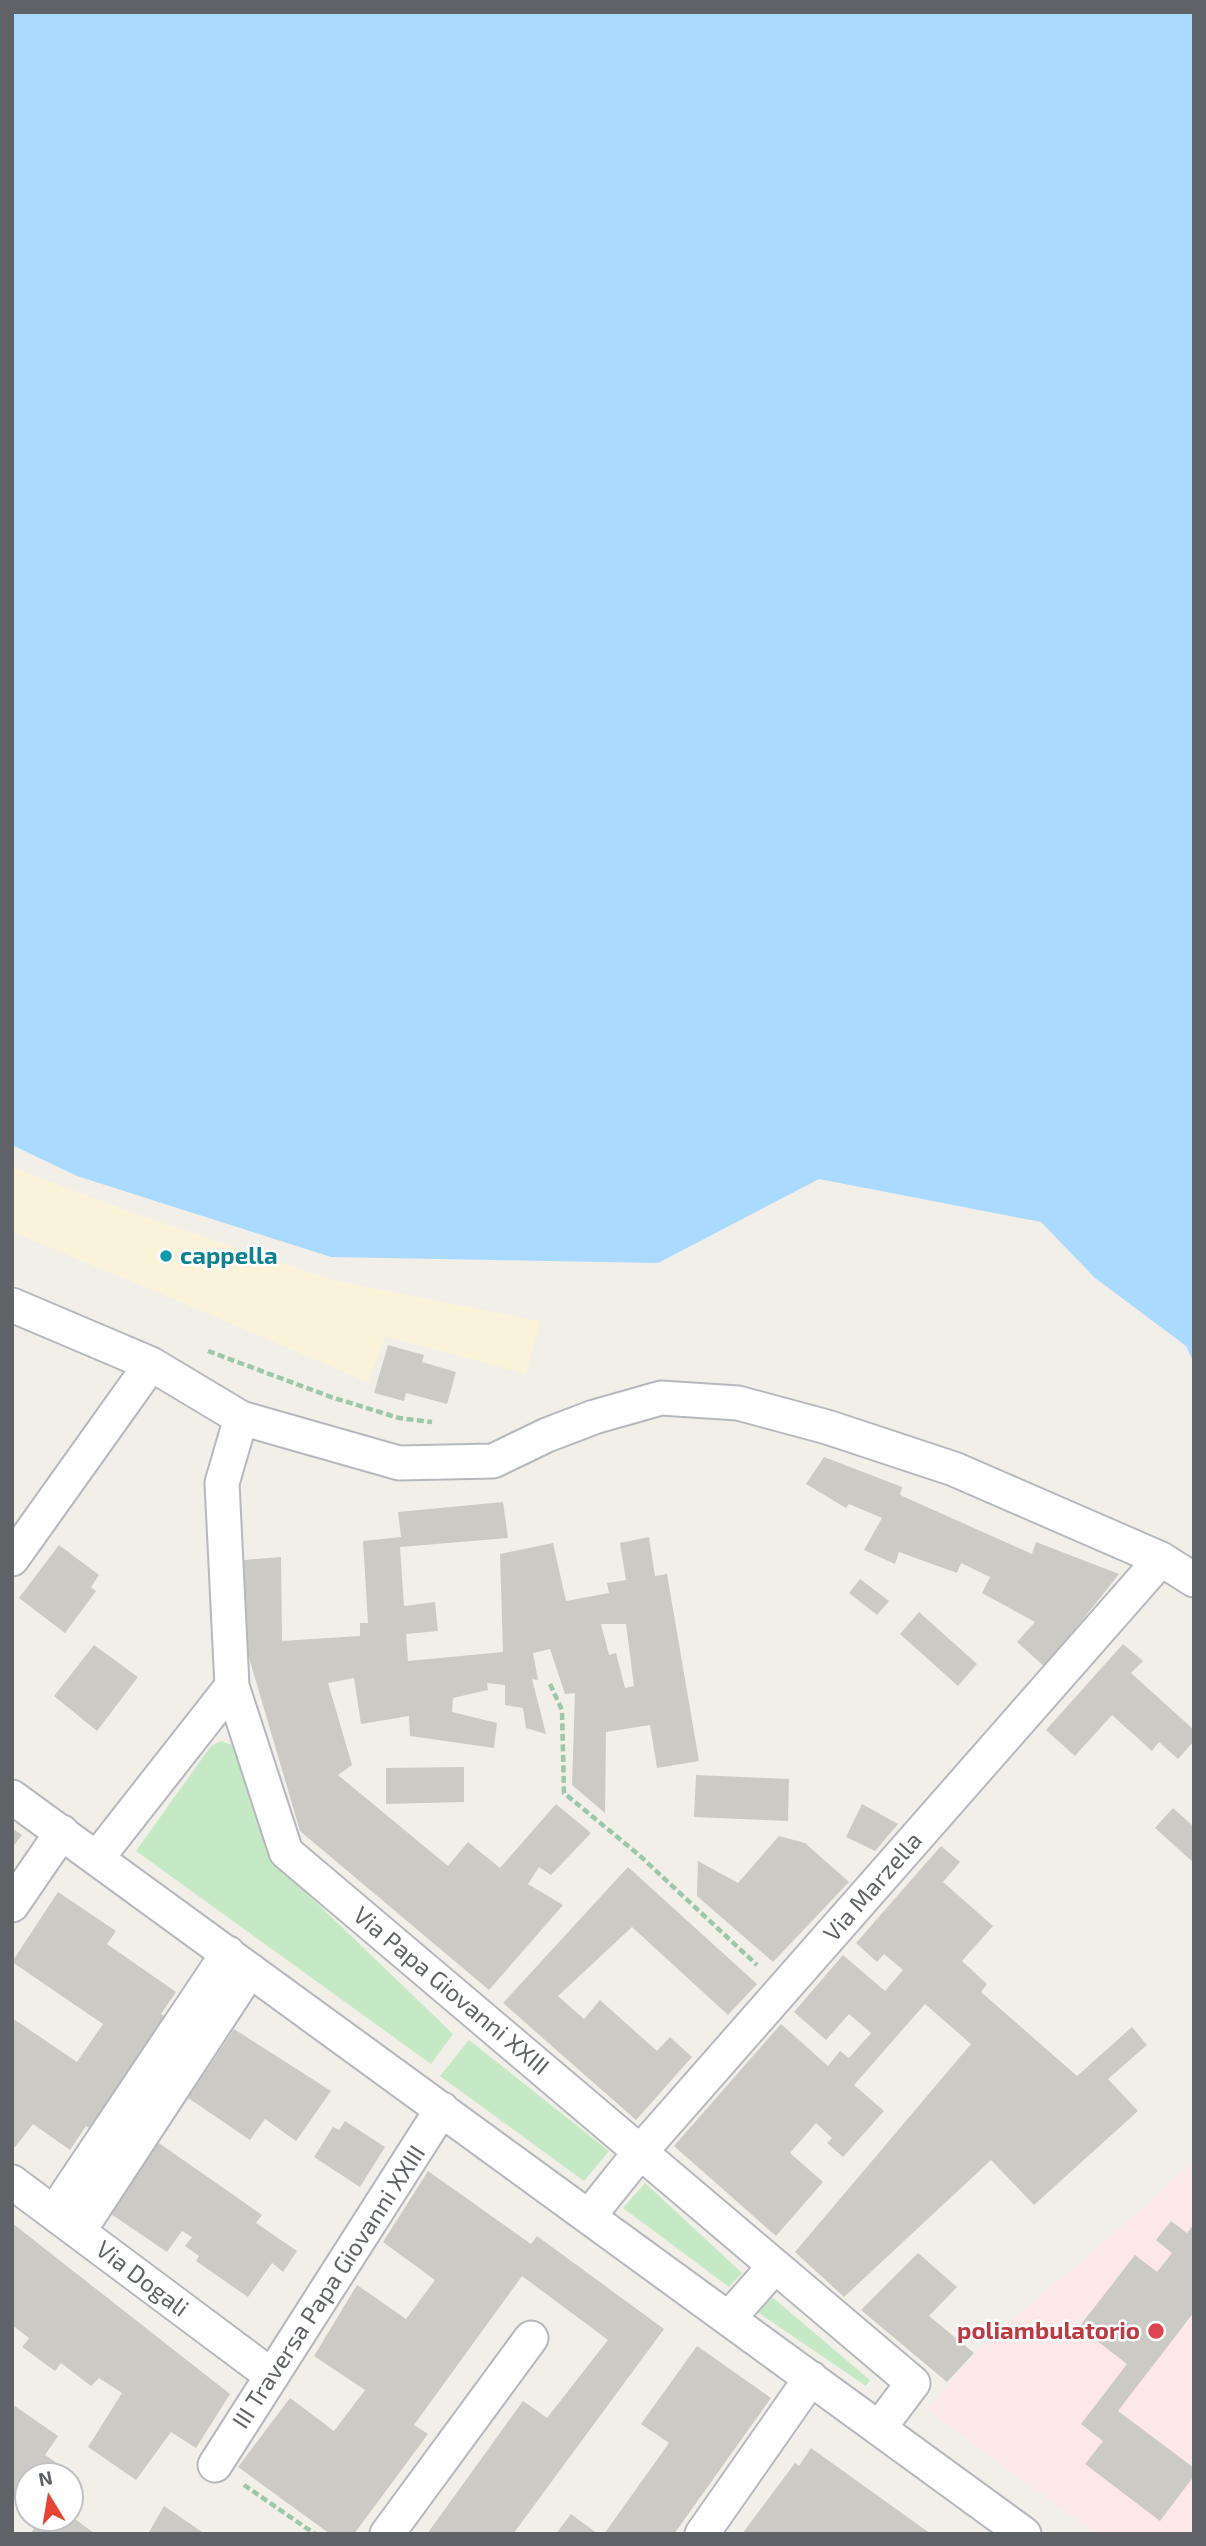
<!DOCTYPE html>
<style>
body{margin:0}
#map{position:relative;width:1206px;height:2546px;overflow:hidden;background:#f1efe8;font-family:"Exo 2",sans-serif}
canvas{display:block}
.frame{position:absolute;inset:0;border:14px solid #5f6368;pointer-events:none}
.north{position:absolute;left:14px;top:2462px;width:70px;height:70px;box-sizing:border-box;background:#fff;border:2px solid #bfc1c3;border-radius:50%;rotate:349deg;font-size:19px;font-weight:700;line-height:28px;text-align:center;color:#5f6368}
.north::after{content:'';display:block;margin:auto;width:24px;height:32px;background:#ea4335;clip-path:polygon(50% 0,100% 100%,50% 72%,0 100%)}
</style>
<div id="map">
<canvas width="1206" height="2546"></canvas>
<div class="frame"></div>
<div class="north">N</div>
</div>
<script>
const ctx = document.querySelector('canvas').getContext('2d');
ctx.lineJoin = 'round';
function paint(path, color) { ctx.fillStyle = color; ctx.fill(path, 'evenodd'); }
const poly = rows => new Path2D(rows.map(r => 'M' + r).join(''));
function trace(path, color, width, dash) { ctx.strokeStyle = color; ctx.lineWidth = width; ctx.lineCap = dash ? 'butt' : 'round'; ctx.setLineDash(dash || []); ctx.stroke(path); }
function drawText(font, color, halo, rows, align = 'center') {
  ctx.font = font + ' "Exo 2",sans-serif'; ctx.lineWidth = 5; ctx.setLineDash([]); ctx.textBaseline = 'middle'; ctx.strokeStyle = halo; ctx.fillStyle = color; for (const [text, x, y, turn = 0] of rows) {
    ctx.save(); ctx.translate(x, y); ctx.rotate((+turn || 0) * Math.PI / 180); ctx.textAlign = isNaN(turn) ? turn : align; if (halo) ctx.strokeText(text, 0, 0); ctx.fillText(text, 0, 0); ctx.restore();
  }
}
paint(poly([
 [1194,2162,1194,2534,1096,2534,927,2409,988,2340,1097,2248]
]), '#fce8e6');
paint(poly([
 [221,1741,232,1745,273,1861,453,2034,431,2064,136,1851,211,1746],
 [469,2040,609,2151,584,2181,440,2076],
 [645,2183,742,2273,729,2287,623,2208],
 [766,2292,870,2380,866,2386,753,2309]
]), '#c5e8c5');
paint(poly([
 [12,1167,130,1212,333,1280,540,1321,526,1374,385,1336,368,1382,158,1292,12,1232]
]), '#fbf3d9');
paint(poly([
 [12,12,1194,12,1194,1363,1186,1346,1095,1278,1041,1222,819,1179,658,1263,331,1257,77,1176,12,1145]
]), '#aadaff');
paint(poly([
 [388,1345,424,1355,422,1362,456,1372,447,1404,406,1393,404,1401,374,1393],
 [824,1457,902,1487,900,1495,1032,1554,1036,1542,1119,1574,1045,1667,1017,1642,1035,1622,982,1593,990,1577,961,1563,957,1573,899,1552,895,1564,864,1550,882,1518,849,1504,846,1508,806,1484],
 [503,1502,508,1538,400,1547,404,1606,435,1602,438,1631,406,1634,408,1661,503,1652,500,1554,553,1543,566,1601,609,1593,607,1583,626,1580,620,1543,649,1537,655,1576,667,1574,699,1761,657,1768,650,1725,606,1732,605,1813,572,1785,575,1693,565,1694,550,1649,533,1653,538,1680,532,1679,546,1734,526,1728,523,1708,505,1705,505,1685,487,1683,488,1690,453,1698,452,1712,497,1723,494,1748,410,1736,409,1716,361,1724,354,1678,328,1683,352,1765,338,1775,448,1866,468,1842,500,1868,556,1804,591,1833,551,1875,539,1867,528,1884,563,1905,489,1990,300,1831,245,1644,244,1560,281,1557,282,1641,360,1636,360,1623,368,1623,363,1541,401,1537,398,1512],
 [601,1624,626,1624,634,1686,625,1688,616,1653,609,1655],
 [59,1545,99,1575,91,1587,96,1591,65,1633,19,1598],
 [860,1579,889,1601,877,1615,849,1593],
 [919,1612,977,1664,958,1686,900,1634],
 [1123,1644,1143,1661,1131,1673,1194,1730,1194,1741,1178,1759,1159,1742,1152,1751,1112,1715,1075,1756,1046,1730],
 [94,1645,138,1677,97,1731,54,1696],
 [464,1767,464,1802,386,1804,386,1768],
 [696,1775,789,1779,788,1821,694,1817],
 [862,1804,898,1824,875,1851,846,1837],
 [1173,1808,1194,1827,1194,1863,1155,1828],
 [12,1828,22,1835,12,1848],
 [779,1836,805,1843,849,1882,773,1962,697,1896,698,1861,738,1883],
 [941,1846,960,1862,943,1882,993,1926,962,1961,987,1984,981,1992,1077,2076,1132,2027,1147,2045,1108,2079,1138,2111,1034,2205,991,2160,844,2297,795,2252,971,2044,925,2004,854,2085,884,2111,843,2157,827,2143,832,2138,816,2123,790,2153,823,2182,776,2236,674,2146,781,2024,828,2066,840,2051,849,2058,871,2033,849,2014,826,2040,794,2012,843,1955,885,1991,903,1970,884,1954,877,1962,856,1943],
 [628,1867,757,1984,728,2015,632,1927,558,1996,584,2019,600,2000,657,2051,670,2037,692,2057,636,2120,503,2003],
 [58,1892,116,1931,107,1944,176,1992,161,2014,172,2021,96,2132,86,2126,70,2150,33,2124,15,2147,12,2146,12,2018,77,2062,103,2024,12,1962],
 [234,2029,331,2091,296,2141,265,2119,250,2140,188,2098],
 [345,2121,385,2147,360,2187,314,2157,333,2127,339,2130],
 [156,2141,262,2215,256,2223,297,2251,283,2272,272,2263,248,2297,196,2261,199,2256,185,2246,192,2237,182,2231,167,2252,108,2212],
 [428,2171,531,2244,537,2236,664,2329,513,2534,427,2534,523,2401,547,2418,608,2340,522,2276,414,2425,428,2434,354,2534,330,2534,238,2467,290,2398,334,2431,365,2390,314,2356,357,2285,406,2319,435,2280,383,2242],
 [1171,2221,1187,2233,1194,2224,1194,2312,1118,2411,1194,2468,1194,2476,1160,2521,1085,2464,1103,2441,1081,2424,1127,2364,1079,2327,1135,2255,1157,2272,1172,2253,1156,2240],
 [12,2223,230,2394,196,2448,171,2432,136,2480,88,2447,122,2393,99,2378,91,2386,61,2363,55,2371,22,2347,29,2338,12,2325],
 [918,2253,957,2287,929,2316,974,2353,947,2382,861,2310],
 [697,2346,771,2398,674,2534,604,2534,669,2443,641,2424],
 [12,2404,58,2436,45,2455,79,2478,70,2492,70,2476,28,2476,28,2486,25,2484,12,2502],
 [811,2448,931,2534,742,2534,795,2463,799,2466],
 [164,2506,205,2534,148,2534],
 [571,2514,598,2534,556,2534],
 [70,2515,95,2534,30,2534,42,2518,70,2518]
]), '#cccac5');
const street = poly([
 [12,1305,151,1364,241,1418,399,1463,493,1461,547,1435,594,1417,661,1398,738,1403,827,1427,954,1469,1161,1559,1194,1580],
 [241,1418,222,1483,232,1686,286,1852,913,2383,879,2428],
 [12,1559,151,1364],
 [12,1797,1024,2534],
 [97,1858,232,1686],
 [12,1905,62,1832],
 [12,2182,272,2376],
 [54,2213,228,1953],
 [589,2216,641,2151,1161,1559],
 [79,2231,250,1970],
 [729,2318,775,2266],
 [215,2465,442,2109],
 [387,2534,531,2338],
 [702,2534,811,2378]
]);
trace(street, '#b5b8bc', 37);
trace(poly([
 [208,1351,331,1397,399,1418,432,1422],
 [550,1684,562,1710,564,1793,639,1855,757,1965],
 [244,2485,315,2534]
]), '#9cc7a9', 4.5, [7, 3.5]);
trace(street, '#fff', 33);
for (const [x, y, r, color] of [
 [166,1256,7,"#0f9aa8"],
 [1156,2331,9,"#e0444e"]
]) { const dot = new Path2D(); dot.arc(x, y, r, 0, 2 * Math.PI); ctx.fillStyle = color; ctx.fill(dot); trace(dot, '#fff', 2.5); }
drawText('bold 24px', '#0d838f', '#fff', [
 ["cappella",180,1256]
], 'left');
drawText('24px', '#5f6368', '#fff', [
 ["Via Marzella",873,1887,-49],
 ["Via Papa Giovanni XXIII",451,1991,40],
 ["Via Dogali",142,2279,37],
 ["III Traversa Papa Giovanni XXIII",329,2287,-57]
]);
drawText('bold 24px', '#be3a42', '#fff', [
 ["poliambulatorio",1140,2331]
], 'right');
</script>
